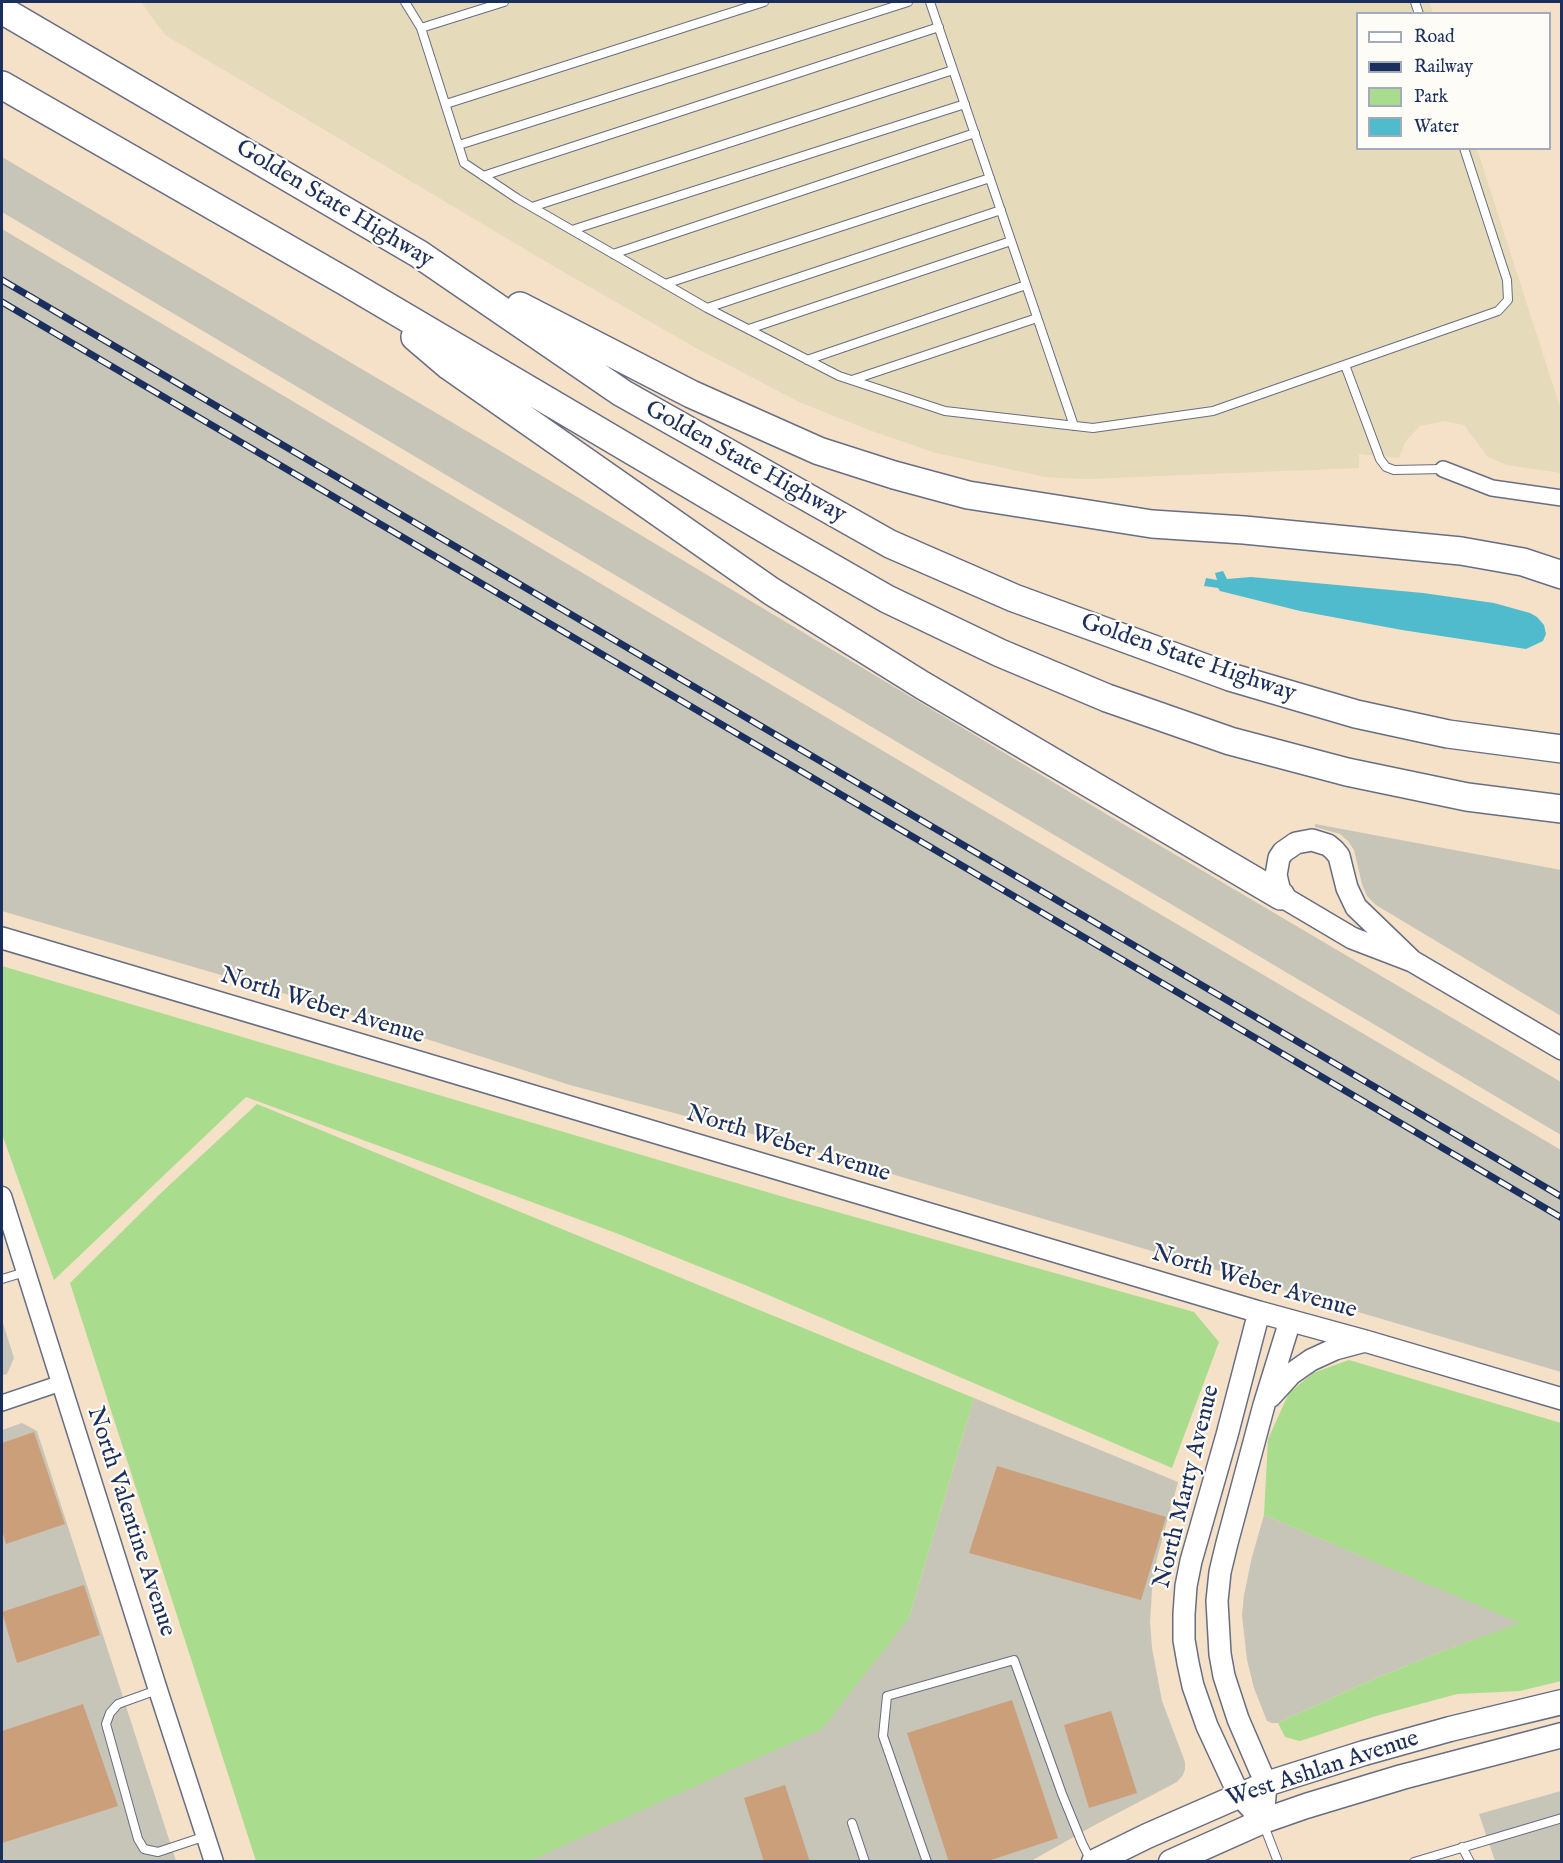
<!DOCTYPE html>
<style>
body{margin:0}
#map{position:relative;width:1563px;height:1863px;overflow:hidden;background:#f5e1c7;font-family:"IM FELL English",serif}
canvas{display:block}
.frame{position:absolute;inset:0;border:3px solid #1b2f5e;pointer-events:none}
.legend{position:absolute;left:1356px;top:12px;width:195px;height:138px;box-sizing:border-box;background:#fdfcf7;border:2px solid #a3aaba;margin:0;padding:8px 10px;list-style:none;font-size:18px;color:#1b2f5e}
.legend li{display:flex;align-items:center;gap:12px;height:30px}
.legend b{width:30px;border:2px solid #a3aaba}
</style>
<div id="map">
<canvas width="1563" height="1863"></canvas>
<div class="frame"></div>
<ul class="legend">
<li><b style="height:8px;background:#fff"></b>Road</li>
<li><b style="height:8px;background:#1b2f5e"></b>Railway</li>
<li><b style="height:16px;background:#a9dc8c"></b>Park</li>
<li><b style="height:16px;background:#51bbce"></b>Water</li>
</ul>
</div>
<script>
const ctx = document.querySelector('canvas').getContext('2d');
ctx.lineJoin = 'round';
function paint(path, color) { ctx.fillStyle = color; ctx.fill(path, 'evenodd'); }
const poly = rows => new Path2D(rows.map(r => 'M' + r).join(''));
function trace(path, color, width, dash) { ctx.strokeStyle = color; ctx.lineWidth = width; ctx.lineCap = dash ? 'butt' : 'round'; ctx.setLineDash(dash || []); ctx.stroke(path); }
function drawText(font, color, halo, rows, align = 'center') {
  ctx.font = font + ' "IM FELL English",serif'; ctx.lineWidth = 4.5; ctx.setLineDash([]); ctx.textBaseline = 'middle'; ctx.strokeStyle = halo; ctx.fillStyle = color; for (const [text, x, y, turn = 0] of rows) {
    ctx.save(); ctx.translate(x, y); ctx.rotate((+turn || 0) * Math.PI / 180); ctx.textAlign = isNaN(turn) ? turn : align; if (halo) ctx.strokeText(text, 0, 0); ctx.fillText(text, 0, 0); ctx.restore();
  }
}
paint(poly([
 [141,2,1429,2,1433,13,1358,14,1358,148,1477,149,1561,410,1561,473,1507,465,1488,457,1464,425,1444,421,1420,426,1405,442,1399,458,1359,454,1359,468,1086,479,1045,477,936,453,869,430,799,402,696,348,555,267,165,35]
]), '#e5daba');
paint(poly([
 [2,157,482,440,1108,815,1561,1082,1561,1135,2,212],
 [2,229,944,787,1561,1150,1561,1372,797,1146,570,1085,286,994,2,911],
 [1315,824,1561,870,1561,1016,1376,905,1367,896,1362,884,1354,850,1348,841,1340,834,1315,827],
 [2,1320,14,1358,7,1374,2,1375],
 [974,1398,1178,1482,1157,1558,1152,1590,1150,1622,1152,1648,1162,1701,1185,1762,1185,1769,1183,1775,1177,1782,1093,1826,1031,1861,528,1862,909,1618],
 [22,1423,37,1431,176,1861,2,1861,2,1430],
 [1264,1515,1521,1623,1435,1654,1367,1682,1278,1723,1272,1723,1267,1721,1254,1688,1247,1660,1242,1615,1244,1595,1252,1557],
 [1561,1791,1561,1861,1495,1861,1479,1814]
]), '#c7c4b8');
paint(poly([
 [2,966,794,1200,1194,1312,1219,1342,1172,1468,745,1285,616,1233,246,1097,54,1280,2,1134],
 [257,1104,974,1398,909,1618,822,1729,529,1861,256,1861,70,1283,162,1192],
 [1349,1360,1561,1423,1561,1681,1520,1691,1457,1694,1376,1716,1300,1741,1285,1737,1278,1723,1367,1682,1435,1654,1520,1623,1264,1515,1268,1439,1289,1393,1313,1373]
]), '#a9dc8c');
paint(poly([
 [1223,571,1227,579,1251,577,1423,593,1494,603,1530,613,1537,617,1544,625,1546,634,1543,641,1526,649,1402,630,1300,611,1220,591,1218,588,1204,586,1206,578,1217,580,1215,573]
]), '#51bbce');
paint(poly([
 [34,1432,65,1524,6,1544,2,1530,2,1443],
 [997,1466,1166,1517,1141,1600,969,1553],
 [84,1585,100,1635,17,1663,2,1612],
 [1012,1700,1058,1838,985,1862,949,1862,907,1733],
 [83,1704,118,1806,2,1843,2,1731],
 [1111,1711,1137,1793,1089,1808,1064,1725],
 [785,1785,810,1862,764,1862,744,1798]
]), '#cb9f7a');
const service = poly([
 [405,2,421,28,464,163,518,199,707,308,839,376,945,411,1093,428,1213,411,1498,311,1508,300,1507,280,1464,148],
 [930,2,1074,426],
 [1415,2,1419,14],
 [421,28,504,2],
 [446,104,764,2],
 [459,145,908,2],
 [483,176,939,27],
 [532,207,953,70],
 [572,230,965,104],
 [613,254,975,133],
 [665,284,990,178],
 [707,308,1001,210],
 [749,329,1011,241],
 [807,360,1026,285],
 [1345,365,1380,459,1386,467,1394,470,1443,469],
 [852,380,1037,318],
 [2,1279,25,1272],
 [157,1690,118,1704,110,1713,106,1724,138,1839,144,1849,158,1852,206,1836],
 [852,1823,865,1862],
 [1263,1823,1278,1862],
 [1462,1847,1470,1862],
 [927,1862,883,1736,887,1696,1014,1660,1062,1794,1082,1843,1091,1861],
 [1414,1862,1562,1818]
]);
const minor = poly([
 [1443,469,1492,488,1562,498],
 [2,1403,61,1383]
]);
const tertiary = poly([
 [2,1196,158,1690,214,1862]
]);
const secondary = poly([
 [2,938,1259,1312,1365,1341,1562,1399],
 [1412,961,1356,907,1347,888,1339,856,1334,850,1328,845,1312,840,1296,843,1283,852,1279,858,1276,875,1281,896,1352,938,1412,961,1562,1049],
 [1259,1312,1227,1435,1191,1561,1186,1586,1184,1614,1184,1640,1188,1663,1193,1686,1207,1726,1239,1795,1263,1821],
 [1270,1397,1291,1374,1311,1360,1335,1349,1365,1341],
 [1263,1821,1266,1784,1238,1719,1224,1676,1220,1654,1217,1601,1220,1572,1227,1543,1264,1405,1290,1321]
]);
const primary = poly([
 [1094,1862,1147,1836,1266,1784,1364,1753,1450,1729,1562,1702],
 [1171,1862,1263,1821,1306,1806,1402,1777,1562,1735]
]);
const motorway = poly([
 [2,10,419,254,622,393,890,544,1014,598,1230,677,1356,714,1448,734,1562,749],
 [2,85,346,282,782,539,887,599,1000,653,1107,698,1230,741,1347,772,1467,797,1562,809],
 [520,306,691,394,819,451,894,475,968,495,1152,524,1244,530,1461,551,1523,562,1562,575],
 [415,337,449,366,771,591,922,685,1281,896]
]);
trace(service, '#676d83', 10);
trace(minor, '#676d83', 18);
trace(tertiary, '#676d83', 21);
trace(secondary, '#676d83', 24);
trace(primary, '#676d83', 27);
trace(motorway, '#676d83', 30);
trace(service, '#fff', 8);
trace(minor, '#fff', 15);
trace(tertiary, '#fff', 18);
trace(secondary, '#fff', 21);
trace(primary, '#fff', 24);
trace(motorway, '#fff', 27);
const rail = poly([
 [2,280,1562,1197],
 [2,302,1562,1218]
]);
trace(rail, '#1b2f5e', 7);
trace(rail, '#fdfcf7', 4.5, [14]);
drawText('24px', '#1b2f5e', '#fdfcf7', [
 ["Golden State Highway",334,205,31],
 ["Golden State Highway",745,463,29],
 ["Golden State Highway",1188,659,19],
 ["North Weber Avenue",322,1007,17],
 ["North Weber Avenue",788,1145,17],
 ["North Weber Avenue",1254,1283,16],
 ["North Marty Avenue",1188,1487,-76],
 ["North Valentine Avenue",130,1522,72],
 ["West Ashlan Avenue",1323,1770,-18]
]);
</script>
